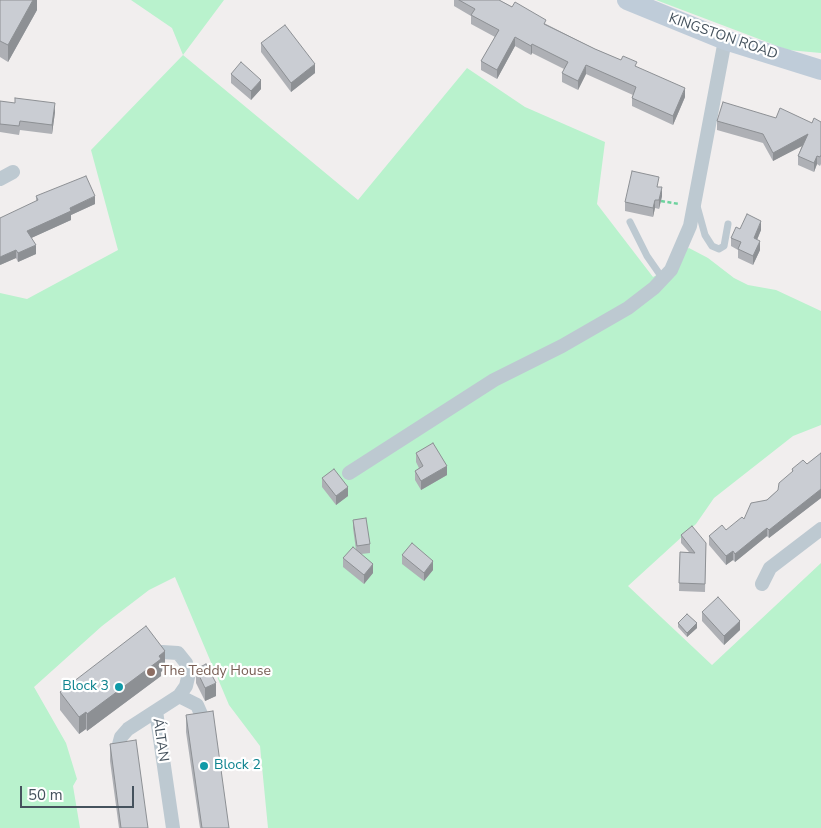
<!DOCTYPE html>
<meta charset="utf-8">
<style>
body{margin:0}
#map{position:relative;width:821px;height:828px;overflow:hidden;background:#f1eeee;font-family:"Nunito Sans",sans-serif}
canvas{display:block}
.scale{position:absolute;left:20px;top:786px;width:114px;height:22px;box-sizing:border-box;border:2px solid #45525d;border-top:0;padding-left:6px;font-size:15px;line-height:18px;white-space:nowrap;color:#45525d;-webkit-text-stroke:4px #fff;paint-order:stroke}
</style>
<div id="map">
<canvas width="821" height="828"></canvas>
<div class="scale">50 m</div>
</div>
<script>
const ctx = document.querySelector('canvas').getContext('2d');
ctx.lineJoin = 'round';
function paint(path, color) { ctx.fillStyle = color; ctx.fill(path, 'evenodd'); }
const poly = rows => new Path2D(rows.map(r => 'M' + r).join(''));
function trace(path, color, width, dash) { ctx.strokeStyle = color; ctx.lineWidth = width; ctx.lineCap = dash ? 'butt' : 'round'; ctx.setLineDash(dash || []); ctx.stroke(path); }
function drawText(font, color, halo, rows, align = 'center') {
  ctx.font = font + ' "Nunito Sans",sans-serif'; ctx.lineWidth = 4.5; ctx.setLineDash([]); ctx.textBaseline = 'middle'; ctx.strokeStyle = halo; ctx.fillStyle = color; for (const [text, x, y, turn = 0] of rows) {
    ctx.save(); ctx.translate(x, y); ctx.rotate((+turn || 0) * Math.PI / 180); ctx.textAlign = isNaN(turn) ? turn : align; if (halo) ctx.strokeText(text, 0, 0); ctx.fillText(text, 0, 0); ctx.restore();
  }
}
paint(poly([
 [131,0,224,0,183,55,358,200,467,68,525,107,605,142,597,204,653,277,669,268,677,254,689,248,708,258,734,278,748,285,776,290,821,311,821,425,793,436,714,498,696,524,628,586,712,665,821,563,821,828,268,828,260,746,229,705,175,577,149,590,102,626,34,687,66,743,77,779,73,786,80,828,0,828,0,293,27,299,118,250,91,150,183,55,172,28],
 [656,0,821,0,821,53,788,50]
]), '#b9f2cd');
trace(poly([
 [661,201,679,204]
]), '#6ed29e', 2.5, [4, 2.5]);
trace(poly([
 [697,206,705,235,712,246,719,249,724,246,728,224],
 [630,222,647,256,663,279]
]), '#bdc9d1', 7);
trace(poly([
 [0,179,13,172],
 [349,473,494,380,562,346,628,308,654,288,671,270,690,226,725,40],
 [762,584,770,568,821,529],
 [179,696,197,705,204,721],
 [156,711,173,828],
 [117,752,121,737,128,729,179,696,186,686,189,673,186,663,178,653,162,652]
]), '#bdc9d1', 14);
trace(poly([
 [627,0,725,40,821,70]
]), '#bfccd9', 20);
paint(poly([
 [0,0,37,0,37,10,8,62,0,57],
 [454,0,499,0,595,49,637,67,685,97,673,125,632,106,632,98,633,95,586,74,578,90,562,82,562,73,564,69,532,53,531,55,515,46,497,79,481,70,481,61,495,37,471,24,471,16,454,6],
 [261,43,315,73,291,92,261,52],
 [231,74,261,89,251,100,231,83],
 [0,101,55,112,52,134,20,130,19,135,0,132],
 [776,118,812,123,821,122,821,164,820,166,817,164,814,172,798,165,798,156,802,145,773,161,763,143,717,130,717,121],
 [659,187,662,196,659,209,655,208,653,217,625,211,625,202],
 [36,196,95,204,71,215,71,220,31,238,36,254,18,262,16,258,0,265,36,201],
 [740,229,761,230,757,240,760,250,753,265,738,258,738,250,731,246,731,238],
 [416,453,447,475,421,490,415,480,415,471,419,468,416,462],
 [821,453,821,498,769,538,767,536,735,562,733,560,726,565,709,545,709,536,726,530,744,519,778,490,792,473,792,469,807,464],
 [322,478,348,496,336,505,322,487],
 [353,520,370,544,370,553,361,554,373,573,364,584,343,567,343,558,356,550,353,528],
 [681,535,706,543,705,592,679,591,680,552,689,552,681,543],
 [402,555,433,570,424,581,402,564],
 [702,612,740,630,724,645,702,621],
 [678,623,697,628,687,637,678,627],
 [165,668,161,672,161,676,87,731,86,729,79,734,60,710,60,692],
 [196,669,216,696,205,701,196,683],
 [186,715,229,828,200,828,186,732],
 [110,744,148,828,119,828,110,761]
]), '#aeb0b5');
paint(poly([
 [33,0,37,0,37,10,8,62,8,45],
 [515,37,515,46,497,79,497,70],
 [532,44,532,53,531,55,531,46],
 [315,64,315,73,291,92,291,83],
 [586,65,586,74,578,90,578,81],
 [261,80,261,89,251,100,251,91],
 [685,88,685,97,673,125,673,116],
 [55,103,55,112,52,134,52,125],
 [808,134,808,143,773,161,773,153],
 [817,156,817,164,814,172,814,163],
 [662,187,662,196,659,209,659,200],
 [95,196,95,204,71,215,71,220,27,240,27,231,70,208],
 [655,200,655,208,653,217,653,208],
 [761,221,761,230,754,247,754,238],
 [760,241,760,250,753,265,753,256],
 [36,245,36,254,18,262,18,253],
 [16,250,16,258,0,265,0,257],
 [447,466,447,475,421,490,421,481],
 [348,487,348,496,336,505,336,496],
 [821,489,821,498,769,538,769,530],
 [767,528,767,536,735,562,735,554],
 [733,551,733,560,726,565,726,556],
 [433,561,433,570,424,581,424,573],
 [373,564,373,573,364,584,364,575],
 [740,621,740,630,724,645,724,636],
 [697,623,697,628,687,637,687,633],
 [165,651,165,668,161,672,161,676,87,731,87,714],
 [216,683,216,696,205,701,205,688],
 [86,712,86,729,79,734,79,717]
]), '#8d9094');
const building = poly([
 [0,0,33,0,8,45,0,41,0,0],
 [459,0,499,0,512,7,515,2,546,20,544,24,595,49,621,60,623,56,637,62,635,66,685,88,673,116,632,98,636,87,586,65,578,81,562,73,568,62,532,44,531,46,515,37,497,70,481,61,499,30,471,15,475,9,459,0],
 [285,25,315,64,291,83,261,43,285,25],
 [241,62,261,80,251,91,231,74,241,62],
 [15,98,55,103,52,125,20,121,19,126,0,124,0,101,15,103,15,98],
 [723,102,776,118,780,108,812,123,814,118,821,122,821,155,820,157,817,156,814,163,798,156,808,134,773,153,763,134,717,121,723,102],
 [632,171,659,177,657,187,662,187,659,200,655,200,653,208,625,202,632,171],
 [86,176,95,196,70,208,71,211,27,231,36,245,18,253,16,250,0,257,0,218,38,200,36,196,86,176],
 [747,214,761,221,754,238,760,241,753,256,738,249,741,242,731,238,736,227,740,229,747,214],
 [433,443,447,466,421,481,415,471,423,466,416,453,433,443],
 [821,453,821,489,769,530,767,528,735,554,733,551,726,556,709,536,722,525,726,530,742,517,744,519,751,503,767,500,778,490,779,483,793,471,792,469,803,460,807,464,821,453],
 [334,469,348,487,336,496,322,478,334,469],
 [366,518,370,544,357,546,353,520,366,518],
 [692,526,706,543,705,584,679,583,680,552,695,553,681,535,692,526],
 [412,543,433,561,424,573,402,555,412,543],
 [353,547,373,564,364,575,343,558,353,547],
 [718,597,740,621,724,636,702,612,718,597],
 [687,614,697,623,687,633,678,623,687,614],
 [146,626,165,651,159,656,161,659,87,714,86,712,79,717,60,692,146,626],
 [206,664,216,683,205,688,196,669,206,664],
 [213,711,229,828,202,828,186,715,213,711],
 [136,740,148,828,121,828,110,744,136,740]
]);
paint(building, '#cacdd3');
trace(building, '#8d9094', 1);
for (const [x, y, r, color] of [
 [151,672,5,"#8d6e63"],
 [119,687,5,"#0f9aa8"],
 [204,766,5,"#0f9aa8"]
]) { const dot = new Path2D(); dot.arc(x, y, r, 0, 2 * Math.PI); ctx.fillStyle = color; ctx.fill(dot); trace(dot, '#fff', 2); }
drawText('14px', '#45525d', '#fff', [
 ["KINGSTON ROAD",723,37,19],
 ["ÁLTAN",160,740,82]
]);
drawText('14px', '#785e54', '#fff', [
 ["The Teddy House",161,672]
], 'left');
drawText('14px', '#0d838f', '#fff', [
 ["Block 3",109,687],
 ["Block 2",214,766,"left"]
], 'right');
</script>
